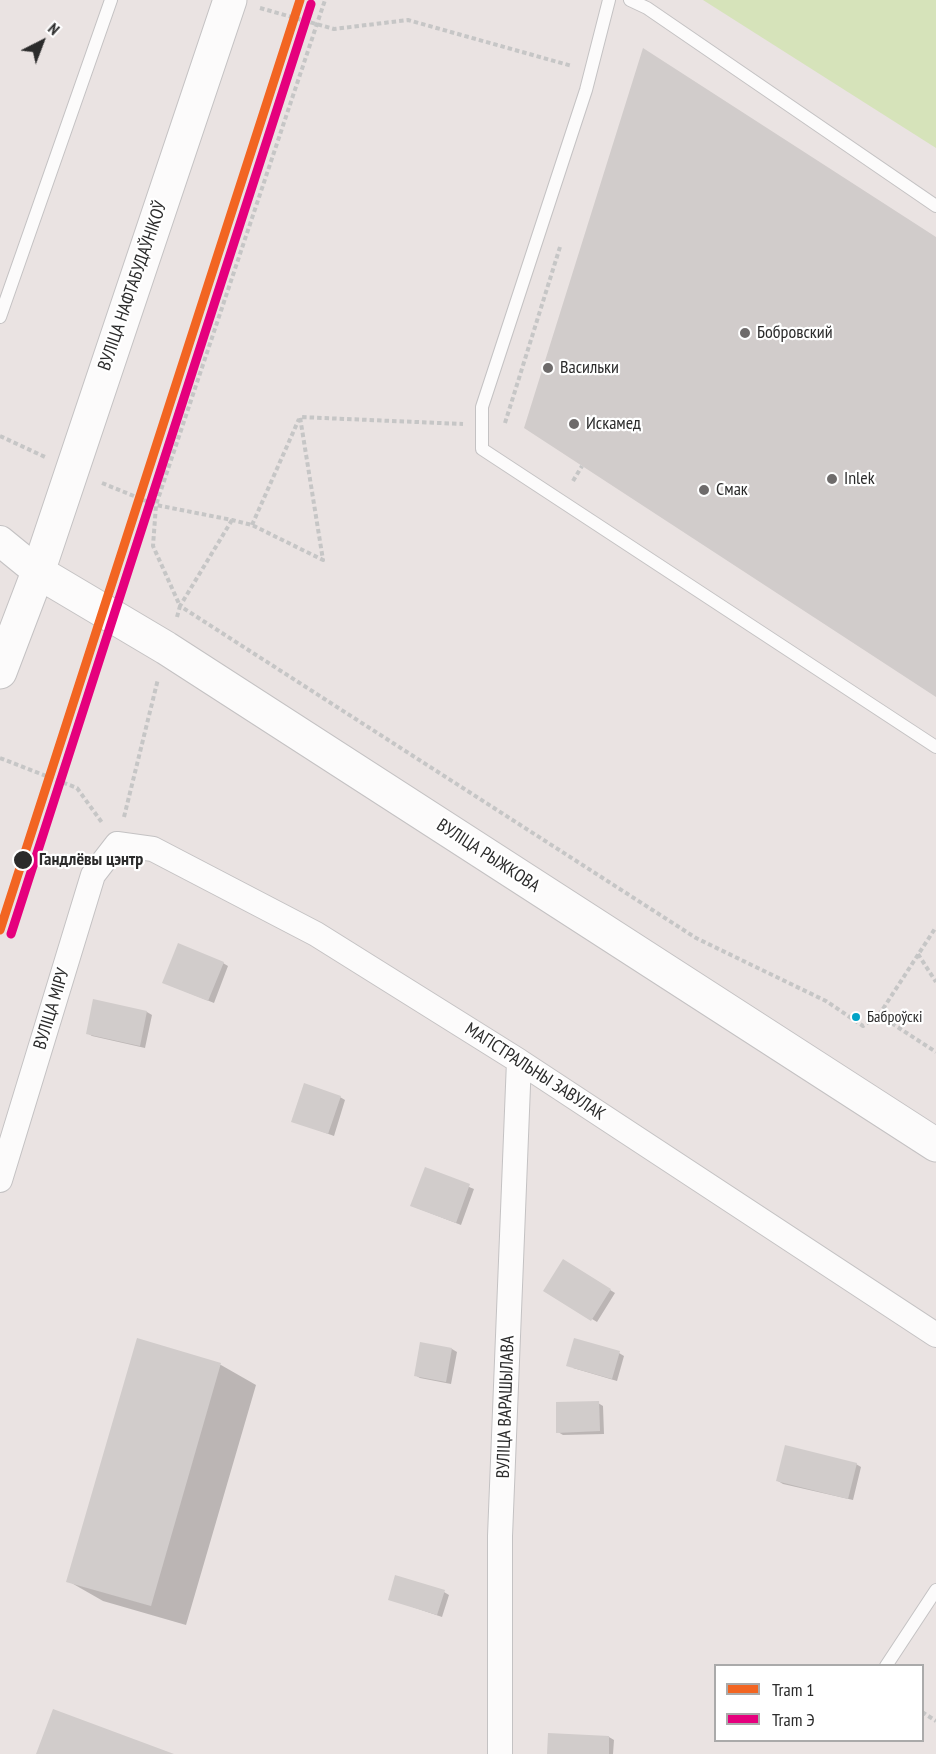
<!DOCTYPE html>
<meta charset="utf-8">
<style>
body{margin:0}
#map{position:relative;width:936px;height:1754px;overflow:hidden;background:#eae3e2;font-family:"PT Sans Narrow",sans-serif}
canvas{display:block}
.legend{position:absolute;left:714px;top:1664px;width:210px;height:78px;box-sizing:border-box;background:#fff;border:2px solid #aaa;margin:0;padding:8px 10px;list-style:none;font-size:18px;color:#2b2b2b}
.legend li{display:flex;align-items:center;gap:12px;height:30px}
.legend b{width:30px;border:2px solid #aaa}
.north{position:absolute;left:12px;top:12px;width:60px;height:60px;-webkit-text-stroke:4px #fff;paint-order:stroke;rotate:42deg;font-size:16px;font-weight:700;line-height:24px;text-align:center;color:#2b2b2b}
.north::after{content:'';display:block;margin:auto;width:21px;height:27px;background:#2b2b2b;clip-path:polygon(50% 0,100% 100%,50% 72%,0 100%)}
</style>
<div id="map">
<canvas width="936" height="1754"></canvas>
<ul class="legend">
<li><b style="height:8px;background:#f26522"></b>Tram 1</li>
<li><b style="height:8px;background:#e5007d"></b>Tram Э</li>
</ul>
<div class="north">N</div>
</div>
<script>
const ctx = document.querySelector('canvas').getContext('2d');
ctx.lineJoin = 'round';
function paint(path, color) { ctx.fillStyle = color; ctx.fill(path, 'evenodd'); }
const poly = rows => new Path2D(rows.map(r => 'M' + r).join(''));
function trace(path, color, width, dash) { ctx.strokeStyle = color; ctx.lineWidth = width; ctx.lineCap = dash ? 'butt' : 'round'; ctx.setLineDash(dash || []); ctx.stroke(path); }
function drawText(font, color, halo, rows, align = 'center') {
  ctx.font = font + ' "PT Sans Narrow",sans-serif'; ctx.lineWidth = 4.5; ctx.setLineDash([]); ctx.textBaseline = 'middle'; ctx.strokeStyle = halo; ctx.fillStyle = color; for (const [text, x, y, turn = 0] of rows) {
    ctx.save(); ctx.translate(x, y); ctx.rotate((+turn || 0) * Math.PI / 180); ctx.textAlign = isNaN(turn) ? turn : align; if (halo) ctx.strokeText(text, 0, 0); ctx.fillText(text, 0, 0); ctx.restore();
  }
}
paint(poly([
 [703,0,936,0,936,148]
]), '#d6e3ba');
paint(poly([
 [223,963,228,966,214,1003,169,985],
 [94,1001,147,1012,152,1015,145,1048,92,1036,87,1033],
 [340,1097,345,1100,334,1136,293,1121],
 [425,1169,474,1189,461,1225,417,1208],
 [564,1261,615,1293,597,1322,546,1291],
 [138,1340,221,1365,256,1385,186,1625,103,1601,68,1581],
 [421,1344,452,1349,457,1352,451,1384,420,1378,415,1375],
 [619,1353,624,1356,617,1381,573,1368],
 [598,1403,603,1406,604,1434,563,1435,558,1432],
 [856,1464,861,1467,853,1500,783,1484,778,1481],
 [444,1592,449,1595,442,1617,389,1599],
 [609,1737,614,1740,613,1754,548,1754]
]), '#0003');
paint(poly([
 [643,48,936,237,936,697,524,428],
 [178,943,224,962,208,1001,162,983],
 [93,999,147,1011,140,1046,86,1034],
 [304,1083,341,1096,328,1134,291,1122],
 [425,1167,470,1184,456,1223,410,1206],
 [563,1259,611,1289,591,1321,543,1291],
 [137,1338,221,1363,151,1606,66,1582],
 [574,1338,620,1351,612,1379,566,1366],
 [420,1342,452,1348,446,1382,414,1376],
 [599,1401,600,1431,556,1433,556,1402],
 [785,1445,857,1463,848,1499,776,1481],
 [395,1575,445,1590,437,1615,388,1600],
 [53,1709,174,1754,36,1754],
 [548,1733,609,1736,609,1754,547,1754]
]), '#d1cccb');
const service = poly([
 [609,0,586,90,482,407,482,449,936,747],
 [630,0,647,8,936,206],
 [0,317,111,0],
 [886,1666,936,1590]
]);
const minor = poly([
 [0,1180,93,875,117,844,153,849,316,934,519,1061,936,1335],
 [500,1754,500,1536,519,1061]
]);
const tertiary = poly([
 [0,541,38,572]
]);
const secondary = poly([
 [38,572,166,648,936,1145],
 [0,672,38,572,230,0]
]);
trace(service, '#c4c2c3', 14);
trace(minor, '#c4c2c3', 26);
trace(tertiary, '#c4c2c3', 32);
trace(secondary, '#c4c2c3', 35);
trace(poly([
 [260,8,334,29,408,20,572,66],
 [505,423,560,247],
 [0,436,45,457],
 [573,481,582,466],
 [102,483,156,505,232,520,252,525,323,560,300,417,463,424],
 [232,520,180,606,696,938,826,1001,863,1026,879,1015,936,927],
 [252,525,299,419],
 [177,617,180,606,153,546,156,505,325,0],
 [0,758,77,788,103,824],
 [124,817,158,679],
 [918,954,936,982],
 [879,1015,936,1052],
 [922,1712,936,1721]
]), '#c6c6c6', 4, [4.5, 3]);
trace(service, '#fcfbfb', 12);
trace(minor, '#fcfbfb', 24);
trace(tertiary, '#fcfbfb', 30);
trace(secondary, '#fcfbfb', 33);
trace(poly([
 [0,930,300,0]
]), '#f26522', 9);
trace(poly([
 [11,934,311,4]
]), '#e5007d', 9);
for (const [x, y, r, color] of [
 [745,333,6,"#6e6b6b"],
 [548,368,6,"#6e6b6b"],
 [574,424,6,"#6e6b6b"],
 [832,479,6,"#6e6b6b"],
 [704,490,6,"#6e6b6b"],
 [23,860,10,"#2b2b2b"],
 [856,1017,5,"#02a3c6"]
]) { const dot = new Path2D(); dot.arc(x, y, r, 0, 2 * Math.PI); ctx.fillStyle = color; ctx.fill(dot); trace(dot, '#fff', 2); }
drawText('16px', '#2b2b2b', '#fff', [
 ["Баброўскі",867,1017]
], 'left');
drawText('18px', '#2b2b2b', '#fff', [
 ["ВУЛІЦА НАФТАБУДАЎНІКОЎ",133,286,-71],
 ["ВУЛІЦА РЫЖКОВА",488,856,33],
 ["ВУЛІЦА МІРУ",52,1009,-73],
 ["МАГІСТРАЛЬНЫ ЗАВУЛАК",535,1072,33],
 ["ВУЛІЦА ВАРАШЫЛАВА",506,1407,-88]
]);
drawText('18px', '#2b2b2b', '#fff', [
 ["Бобровский",757,333],
 ["Васильки",560,368],
 ["Искамед",586,424],
 ["Inlek",844,479],
 ["Смак",716,490]
], 'left');
drawText('bold 18px', '#2b2b2b', '#fff', [
 ["Гандлёвы цэнтр",39,860]
], 'left');
</script>
